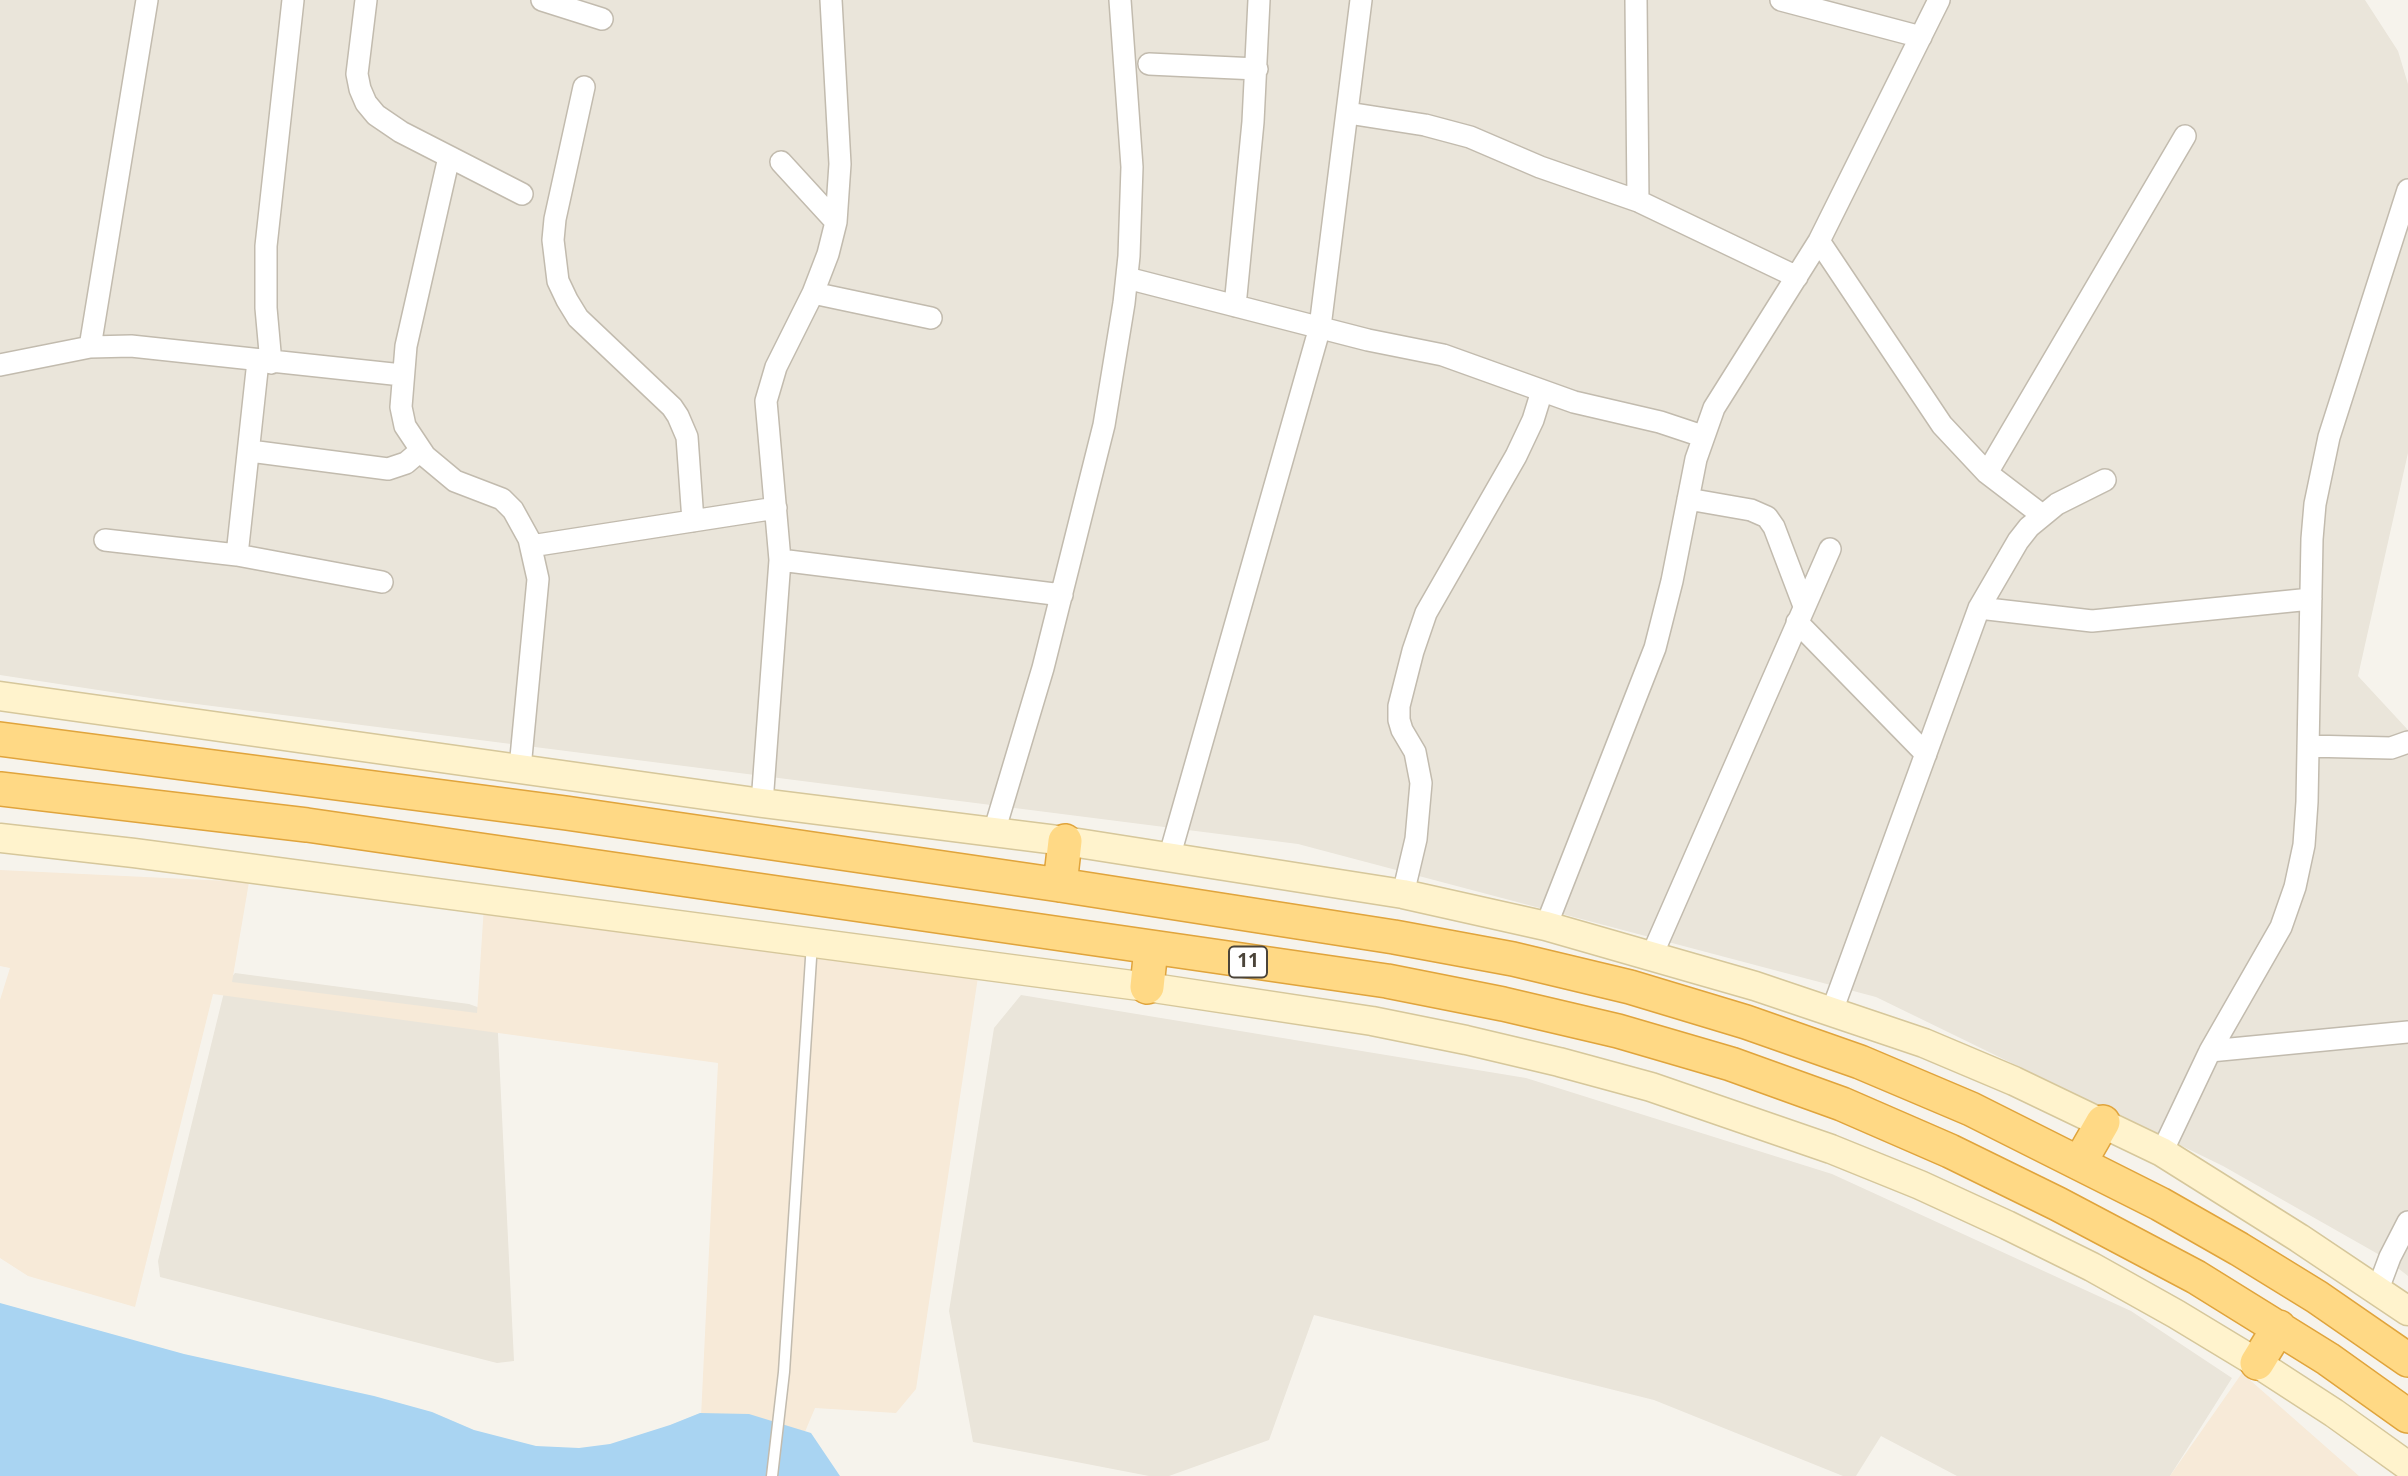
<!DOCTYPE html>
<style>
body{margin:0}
canvas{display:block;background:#f6f3ec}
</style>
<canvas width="2408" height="1476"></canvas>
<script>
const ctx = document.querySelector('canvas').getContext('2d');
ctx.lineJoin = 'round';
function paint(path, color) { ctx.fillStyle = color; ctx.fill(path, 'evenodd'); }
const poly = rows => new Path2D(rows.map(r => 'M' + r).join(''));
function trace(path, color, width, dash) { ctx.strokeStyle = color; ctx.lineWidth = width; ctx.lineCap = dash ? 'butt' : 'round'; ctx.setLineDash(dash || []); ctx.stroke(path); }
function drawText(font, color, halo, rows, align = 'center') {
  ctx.font = font + ' "Open Sans",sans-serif'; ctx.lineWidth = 5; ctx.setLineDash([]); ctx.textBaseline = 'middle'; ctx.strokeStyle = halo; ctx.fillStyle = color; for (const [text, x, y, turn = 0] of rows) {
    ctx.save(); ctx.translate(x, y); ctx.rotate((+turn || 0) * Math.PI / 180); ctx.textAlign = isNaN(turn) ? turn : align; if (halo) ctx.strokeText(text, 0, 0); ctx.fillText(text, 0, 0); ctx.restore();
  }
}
paint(poly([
 [0,0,2365,0,2398,51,2408,84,2408,453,2358,676,2408,730,2408,1276,2385,1258,2223,1166,1876,997,1298,844,157,699,0,675],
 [235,973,469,1004,497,1014,514,1361,497,1363,160,1277,158,1261,226,984],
 [1021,995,1526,1078,1832,1174,2131,1311,2232,1378,2170,1476,1957,1476,1881,1436,1856,1476,1843,1476,1654,1400,1314,1315,1269,1440,1169,1476,1149,1476,973,1442,949,1311,994,1028]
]), '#eae5da');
paint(poly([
 [0,870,249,882,232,982,477,1013,484,906,978,977,916,1389,896,1413,815,1408,799,1446,701,1417,718,1063,213,994,135,1307,28,1276,0,1258,0,1000,10,968,0,966],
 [2242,1373,2359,1476,2170,1476]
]), '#f7ead8');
paint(poly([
 [0,1303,184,1354,374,1396,432,1412,474,1430,536,1446,579,1448,610,1444,670,1425,700,1413,749,1414,811,1433,840,1476,0,1476]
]), '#a9d4f2');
const service = poly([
 [772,1476,784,1372,812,943]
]);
const minor = poly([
 [366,0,357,74,360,89,366,103,376,115,401,132,522,194],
 [542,0,602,19],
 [1636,0,1638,201],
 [1781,0,1921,37],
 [1149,64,1257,69],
 [584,87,555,219,553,240,558,281,567,300,578,318,672,407,678,416,687,437,693,521],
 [1348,113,1425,125,1470,137,1540,167,1638,201,1797,277],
 [449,157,406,346,401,407,405,426,425,456,455,481,502,499,513,510,529,539,538,579,520,768],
 [781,162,836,222],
 [1819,241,1942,425,1987,473,2042,515],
 [1127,278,1368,340,1443,355,1574,402,1660,422,1702,436],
 [813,293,931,318],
 [1235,306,1253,122,1259,0],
 [90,347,147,0],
 [271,363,266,308,266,246,293,0],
 [0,365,90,347,131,346,402,375],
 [250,451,388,469,406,463,420,451],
 [1987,473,2185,136],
 [1688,499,1751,510,1767,517,1774,527,1804,606],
 [105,540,237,555,382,582],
 [531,546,776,508],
 [237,555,258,361],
 [780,560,1062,595],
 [1979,608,2092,621,2311,599],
 [1797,622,1926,754],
 [2308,746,2391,748,2408,742],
 [762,803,780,560,766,401,776,367,813,293,828,254,836,222,840,164,831,0],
 [994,832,1043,668,1104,425,1124,303,1129,256,1132,167,1120,0],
 [1169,858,1320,327,1361,0],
 [1403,894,1416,839,1421,783,1415,752,1402,730,1399,720,1399,706,1413,651,1426,613,1516,456,1533,420,1542,391],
 [1546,926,1655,648,1672,581,1696,459,1714,408,1819,241,1939,0],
 [1652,955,1830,549],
 [1832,1011,1979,608,2018,541,2029,527,2057,504,2105,480],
 [2210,1051,2408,1032],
 [2162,1152,2210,1051,2281,927,2295,887,2304,845,2307,802,2312,539,2315,504,2329,437,2408,190],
 [2378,1289,2390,1257,2408,1222]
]);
const secondary = poly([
 [0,696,762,803,1065,841,1403,894,1546,926,1755,986,1924,1043,2014,1081,2162,1152,2299,1238,2408,1311],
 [0,838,134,853,1147,987,1372,1021,1466,1040,1559,1062,1651,1087,1831,1149,1920,1185,2007,1225,2092,1267,2176,1314,2257,1363,2334,1413,2408,1466]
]);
const trunk = poly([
 [0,739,566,813,1060,885,1394,937,1513,959,1630,987,1746,1022,1860,1062,1971,1109,2160,1204,2239,1249,2317,1297,2408,1360],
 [0,789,307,825,1387,981,1503,1004,1618,1031,1731,1064,1842,1104,1950,1151,2058,1204,2196,1277,2328,1359,2408,1416],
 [1060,885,1065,841],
 [1147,987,1151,948],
 [2080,1162,2103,1122],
 [2257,1363,2279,1327]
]);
trace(service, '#c2bbae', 13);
trace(minor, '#c2bbae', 24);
trace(secondary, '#d6c79b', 31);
trace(trunk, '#e0a43c', 36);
trace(service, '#fff', 10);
trace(minor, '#fff', 21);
trace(secondary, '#fff3cd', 28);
trace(trunk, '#ffd985', 33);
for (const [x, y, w] of [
 [1248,962,38]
]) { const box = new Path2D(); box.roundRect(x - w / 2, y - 15.5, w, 31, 5); ctx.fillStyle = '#fff'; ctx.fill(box); trace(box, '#4b4439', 2); }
drawText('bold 19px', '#4b4439', null, [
 ["11",1248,962]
]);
</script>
